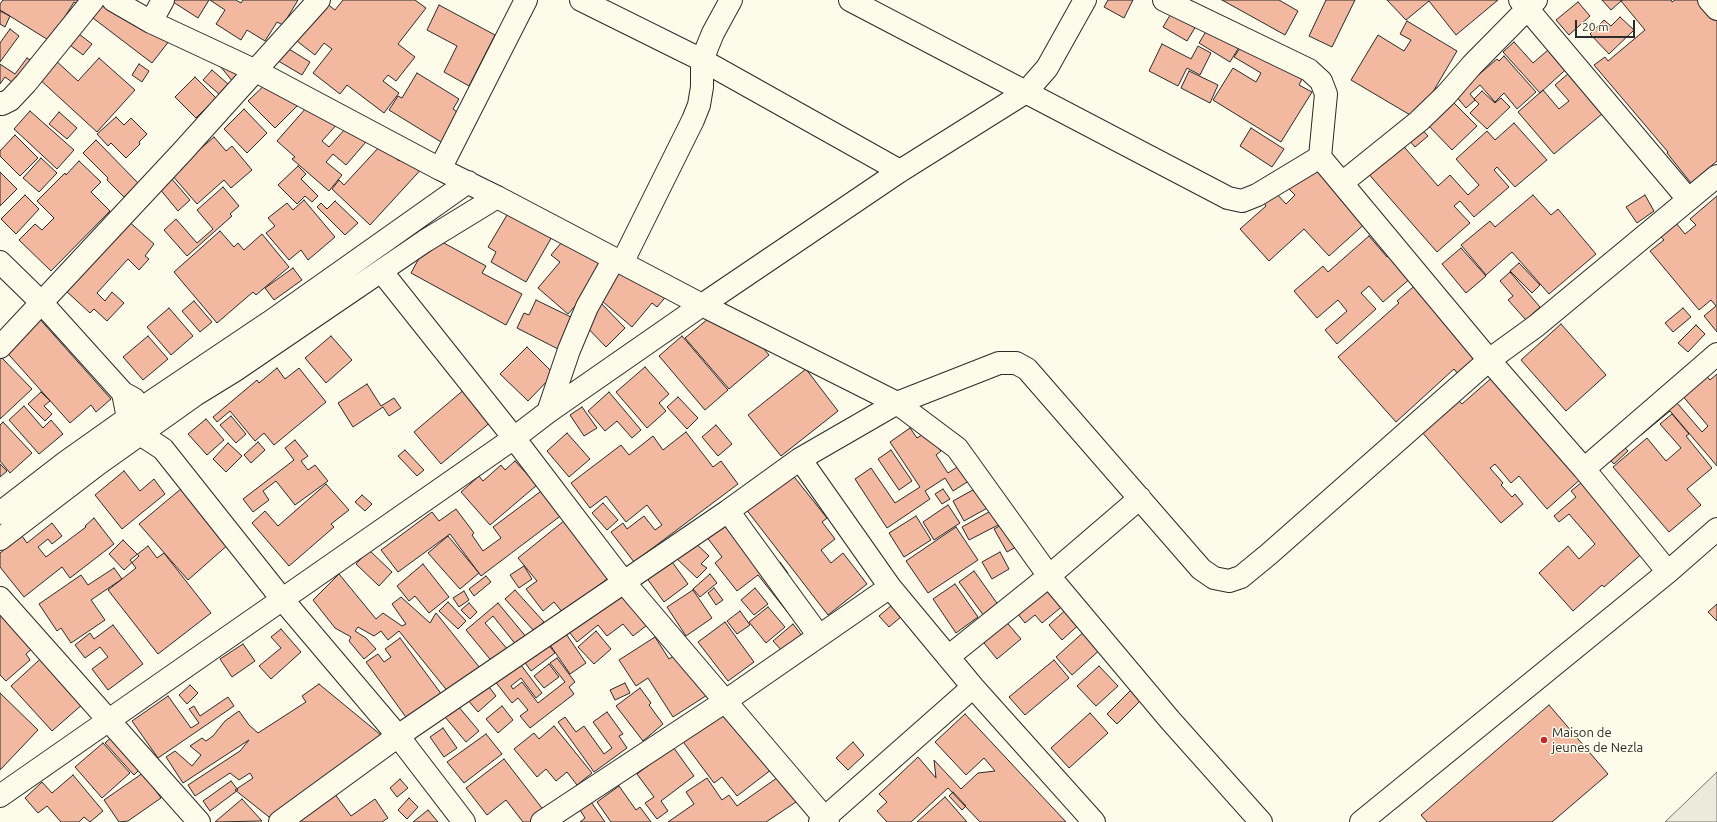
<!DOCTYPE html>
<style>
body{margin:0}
#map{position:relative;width:1717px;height:822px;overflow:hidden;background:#fdfbea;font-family:Ubuntu,sans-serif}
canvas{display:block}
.scale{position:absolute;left:1575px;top:20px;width:60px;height:18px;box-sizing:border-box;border:2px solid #2b2b2b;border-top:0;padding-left:5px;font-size:12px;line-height:14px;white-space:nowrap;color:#2b2b2b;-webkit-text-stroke:3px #fdfbea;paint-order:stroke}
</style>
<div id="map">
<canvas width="1717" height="822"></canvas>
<div class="scale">20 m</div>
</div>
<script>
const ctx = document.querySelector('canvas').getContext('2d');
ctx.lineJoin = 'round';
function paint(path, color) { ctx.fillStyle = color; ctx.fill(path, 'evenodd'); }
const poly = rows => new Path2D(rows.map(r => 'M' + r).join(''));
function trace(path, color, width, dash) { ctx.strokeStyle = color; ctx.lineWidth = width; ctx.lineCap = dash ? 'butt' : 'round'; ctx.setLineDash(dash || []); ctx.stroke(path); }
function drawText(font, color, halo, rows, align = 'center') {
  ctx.font = font + ' Ubuntu,sans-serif'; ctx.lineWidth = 3; ctx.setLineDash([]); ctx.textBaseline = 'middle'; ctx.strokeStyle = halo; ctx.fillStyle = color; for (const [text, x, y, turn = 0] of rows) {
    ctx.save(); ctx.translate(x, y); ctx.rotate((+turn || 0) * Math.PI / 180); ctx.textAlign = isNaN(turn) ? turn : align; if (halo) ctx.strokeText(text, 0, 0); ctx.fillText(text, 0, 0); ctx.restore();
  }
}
const green = poly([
 [1717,772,1717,822,1665,822,1717,772]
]);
paint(green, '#ecebdb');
trace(green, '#74746e', 1);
const building = poly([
 [3,0,90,0,85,9,74,2,50,41,0,10,0,4,3,0],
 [100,0,173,36,152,63,89,15,100,0],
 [170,0,209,0,198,18,170,0],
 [210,0,236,0,241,3,243,0,298,0,283,25,277,22,265,41,247,30,241,40,216,24,225,10,210,0],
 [322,0,335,10,343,0,415,0,426,8,398,44,415,57,396,81,388,75,383,81,399,93,384,113,347,85,340,94,313,73,332,49,324,43,315,55,293,38,322,0],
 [1108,0,1133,0,1124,18,1104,7,1108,0],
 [1222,0,1279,0,1298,11,1285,35,1222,0],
 [1326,0,1355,0,1332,47,1309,36,1326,0],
 [1387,0,1498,0,1456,35,1429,1,1406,20,1387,0],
 [1602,0,1621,0,1621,1,1611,10,1602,0],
 [1623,0,1671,0,1672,2,1675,0,1701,0,1717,19,1717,161,1691,183,1667,153,1668,152,1594,65,1605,57,1608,61,1645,30,1621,1,1623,0],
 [1578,2,1590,16,1569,35,1556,20,1578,2],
 [439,5,495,35,469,86,444,72,457,46,427,30,439,5],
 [1175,7,1199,21,1187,41,1163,27,1175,7],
 [0,11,10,16,5,27,0,24,0,11],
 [1620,17,1634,30,1609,54,1590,34,1604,20,1611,26,1620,17],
 [1407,21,1457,51,1417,119,1351,80,1378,35,1404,51,1411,40,1400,34,1407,21],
 [1210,25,1241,44,1230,62,1199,43,1210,25],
 [10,29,19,36,0,62,0,43,10,29],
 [79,34,92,44,83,55,70,45,79,34],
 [1244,42,1302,79,1299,85,1312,92,1281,142,1213,100,1233,68,1256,82,1261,73,1234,57,1244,42],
 [1514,42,1533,63,1555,44,1573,63,1540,93,1503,52,1514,42],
 [1162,44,1191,59,1198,46,1211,53,1200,75,1187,68,1178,86,1149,71,1162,44],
 [284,46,310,62,302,75,275,59,284,46],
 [1504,56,1536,92,1517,109,1504,93,1495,102,1480,85,1470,94,1475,100,1466,108,1455,95,1497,59,1499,61,1504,56],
 [27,58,37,64,20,88,5,77,0,84,0,64,15,74,27,58],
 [99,58,135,90,97,132,37,77,54,59,78,81,99,58],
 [216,61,246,70,233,82,216,61],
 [139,64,149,71,142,82,132,75,139,64],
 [212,70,228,84,219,94,203,80,212,70],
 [1189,71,1218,85,1210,103,1181,88,1189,71],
 [417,73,459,99,453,109,463,116,446,145,389,110,398,96,402,98,417,73],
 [1569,73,1602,114,1554,154,1518,112,1543,90,1559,109,1569,101,1555,85,1569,73],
 [195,77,216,98,196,118,175,97,195,77],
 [273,77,300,103,275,128,248,101,273,77],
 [1482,91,1495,103,1501,98,1510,107,1487,129,1470,113,1479,104,1474,99,1482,91],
 [1448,97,1477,126,1452,150,1424,121,1448,97],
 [314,99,340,121,322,141,329,147,354,119,372,135,346,165,333,154,326,162,342,175,329,191,292,159,295,157,277,141,314,99],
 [244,109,267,133,247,153,224,129,244,109],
 [30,111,74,150,57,169,14,129,30,111],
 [59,112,77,128,67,139,49,124,59,112],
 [116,117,124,125,131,118,147,134,139,142,140,144,126,158,111,143,108,146,97,134,116,117],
 [1514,123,1547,160,1515,187,1497,167,1494,170,1509,187,1474,217,1460,201,1454,206,1470,223,1437,252,1366,171,1399,141,1438,186,1450,175,1468,195,1479,185,1456,159,1487,131,1495,140,1514,123],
 [1420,127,1428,136,1415,147,1407,138,1420,127],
 [1251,128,1284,149,1272,167,1240,146,1251,128],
 [15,135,38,158,20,176,0,156,0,151,15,135],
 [214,137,226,151,232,146,252,170,231,188,224,180,197,204,171,174,214,137],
 [96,140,138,183,124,197,107,180,108,178,83,153,96,140],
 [381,145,399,161,410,149,426,164,370,225,332,189,339,180,344,185,381,145],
 [41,158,57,173,39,192,23,178,41,158],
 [79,161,101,182,91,192,110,211,51,271,19,240,35,224,42,230,54,218,37,201,65,173,66,175,79,161],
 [1317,162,1369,220,1329,256,1304,229,1269,261,1240,229,1266,206,1264,203,1275,192,1286,204,1295,195,1288,188,1317,162],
 [298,166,306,174,301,179,318,196,312,202,305,196,297,204,278,185,298,166],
 [0,172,17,189,0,206,0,172],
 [171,178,190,200,178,211,159,188,171,178],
 [223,187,239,206,230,214,232,216,187,256,164,230,176,219,197,243,213,229,197,210,223,187],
 [25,195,39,209,16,234,1,219,25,195],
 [1533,195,1551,215,1558,209,1596,254,1549,294,1512,252,1486,275,1461,245,1490,221,1495,227,1533,195],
 [1645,195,1654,211,1637,223,1626,207,1645,195],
 [1717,196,1717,332,1704,316,1716,306,1711,300,1699,310,1650,251,1664,240,1660,236,1676,223,1685,234,1696,225,1690,219,1717,196],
 [304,200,335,237,308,260,301,250,289,260,266,233,275,226,268,218,287,203,293,210,304,200],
 [335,201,358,223,345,235,317,207,321,203,327,209,335,201],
 [510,210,553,235,526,282,491,262,496,252,488,247,510,210],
 [125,218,154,244,145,256,149,259,139,270,128,259,97,293,105,301,112,292,124,303,107,321,94,309,90,313,65,290,125,218],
 [572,230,612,264,568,314,538,288,560,262,551,255,572,230],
 [220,231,234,247,238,243,244,250,262,234,289,267,256,295,253,292,217,323,174,272,220,231],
 [431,236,486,266,482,273,522,294,506,325,411,273,431,236],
 [1369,236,1387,257,1390,255,1411,278,1383,302,1369,286,1361,293,1376,309,1337,344,1325,330,1347,311,1338,300,1317,318,1294,291,1323,266,1328,272,1369,236],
 [1461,248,1486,276,1466,293,1442,264,1461,248],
 [627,255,670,292,657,307,652,303,632,327,594,294,627,255],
 [1519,263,1540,285,1532,293,1510,271,1519,263],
 [293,268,302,280,274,300,265,288,293,268],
 [1510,272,1540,307,1526,320,1508,300,1513,296,1500,281,1510,272],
 [1419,282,1483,353,1458,374,1454,369,1396,422,1338,357,1399,303,1397,301,1419,282],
 [536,300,573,318,558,349,517,328,524,313,529,315,536,300],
 [194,301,212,322,200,332,182,311,194,301],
 [600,302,625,328,606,347,580,320,600,302],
 [726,304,769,355,729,389,685,338,726,304],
 [169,308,193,336,171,355,147,327,169,308],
 [1683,308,1691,317,1673,332,1665,323,1683,308],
 [37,316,111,399,96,412,91,405,70,423,2,347,37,316],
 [1561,324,1606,375,1566,411,1521,360,1561,324],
 [1696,325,1705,334,1688,352,1678,343,1696,325],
 [148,336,168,359,143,380,123,357,148,336],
 [331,336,352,360,326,383,305,358,331,336],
 [682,336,728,390,705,410,659,356,682,336],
 [527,347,554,374,528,401,500,374,527,347],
 [0,356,32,389,0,419,0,356],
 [645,367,669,394,659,403,666,411,647,428,616,392,645,367],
 [277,368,285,379,299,368,326,402,274,445,264,433,255,441,230,411,217,422,213,417,257,380,259,383,277,368],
 [806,369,838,411,781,456,748,415,806,369],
 [1705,374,1710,380,1717,374,1717,466,1670,411,1641,435,1634,427,1671,396,1702,432,1708,426,1681,394,1705,374],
 [1495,375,1583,477,1547,509,1519,476,1511,483,1495,464,1490,468,1503,483,1501,485,1512,497,1515,494,1523,504,1501,523,1421,431,1456,398,1462,404,1495,375],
 [472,383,499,415,441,464,414,432,472,383],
 [367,384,381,406,394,398,401,408,389,416,383,407,353,427,338,403,367,384],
 [41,392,50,401,44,406,52,414,45,421,28,404,41,392],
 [609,392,641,430,632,438,617,421,605,431,588,411,609,392],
 [678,397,698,418,687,429,667,407,678,397],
 [24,406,43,428,51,420,63,434,39,454,9,420,24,406],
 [582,407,597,428,584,436,570,415,582,407],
 [1672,414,1689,434,1686,436,1712,468,1687,489,1701,505,1669,532,1613,467,1647,438,1666,461,1681,448,1660,424,1672,414],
 [231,416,246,434,236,443,220,425,231,416],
 [206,419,224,440,207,455,188,434,206,419],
 [3,422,32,453,10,473,0,461,0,425,3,422],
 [716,425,732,444,718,456,702,437,716,425],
 [910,428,917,438,928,431,941,451,936,455,948,473,962,464,972,479,953,491,945,478,925,491,930,499,887,528,855,479,871,468,895,503,920,487,890,442,910,428],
 [686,432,713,467,721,461,738,484,634,562,611,532,623,523,627,529,644,516,655,530,662,525,647,505,626,522,606,496,590,508,571,483,621,445,629,455,653,436,663,450,686,432],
 [567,433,590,459,569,477,547,451,567,433],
 [295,440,308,456,301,461,308,470,315,465,328,481,295,505,276,481,263,491,269,500,253,512,243,499,294,460,285,448,295,440],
 [1619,441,1628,451,1614,464,1605,455,1619,441],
 [258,442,265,450,251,463,244,455,258,442],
 [228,443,242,456,226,472,213,459,228,443],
 [405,450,424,470,417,476,398,456,405,450],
 [891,450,912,481,899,490,878,459,891,450],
 [515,461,537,485,490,525,461,492,479,476,483,481,501,465,505,470,515,461],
 [0,464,7,471,0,477,0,464],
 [787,468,827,518,822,522,835,539,821,550,831,563,843,553,867,584,828,615,742,504,787,468],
 [124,471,140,491,154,479,165,494,122,529,95,495,124,471],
 [1582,482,1645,551,1604,587,1602,585,1573,611,1539,573,1568,546,1579,559,1595,544,1569,514,1559,522,1554,516,1576,497,1571,491,1582,482],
 [552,483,571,508,481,576,450,534,398,572,381,550,432,512,439,521,456,509,474,533,472,535,483,551,501,538,493,527,552,483],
 [326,484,349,510,331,524,334,527,289,566,252,523,265,511,278,526,326,484],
 [980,486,991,506,964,521,953,501,980,486],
 [182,488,230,543,188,580,139,524,182,488],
 [943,489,950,499,942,504,935,494,943,489],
 [362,495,372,504,365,511,355,502,362,495],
 [603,503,618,520,607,530,592,513,603,503],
 [948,505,960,523,934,540,923,522,948,505],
 [996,508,1004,522,969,540,962,527,996,508],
 [575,512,620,569,563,613,554,602,543,611,526,589,537,581,518,558,575,512],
 [733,514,774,566,780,562,788,573,782,577,804,633,758,575,737,591,715,563,722,557,706,536,733,514],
 [916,516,931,540,904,557,889,533,916,516],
 [94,518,114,544,70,578,62,567,24,597,0,567,0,553,22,536,27,543,52,523,62,536,52,544,48,539,38,547,46,557,86,527,85,526,94,518],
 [1005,523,1018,546,1007,552,994,529,1005,523],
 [956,527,978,560,928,593,906,561,956,527],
 [448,536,479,573,460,589,428,553,448,536],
 [691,539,709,556,701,564,707,568,697,578,674,556,691,539],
 [123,540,139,556,124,570,109,554,123,540],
 [148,546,157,558,164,553,211,613,158,654,108,590,136,568,130,560,148,546],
 [369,550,392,572,379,586,356,564,369,550],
 [1000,552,1009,569,992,579,982,562,1000,552],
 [670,559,688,584,664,602,646,577,670,559],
 [423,564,449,597,429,613,415,596,409,601,397,586,423,564],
 [524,566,532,579,519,588,510,575,524,566],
 [114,568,122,579,91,600,105,620,71,643,61,628,57,631,39,604,81,575,88,585,114,568],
 [974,571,999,606,984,616,959,582,974,571],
 [339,574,376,619,383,613,402,626,406,624,392,604,401,597,430,623,436,613,480,668,449,693,399,631,388,640,381,631,374,636,358,627,355,631,366,638,376,649,364,659,349,641,351,637,335,628,313,600,339,574],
 [710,574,717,583,700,597,693,589,710,574],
 [486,576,491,582,474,596,469,589,486,576],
 [630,577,660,615,633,636,623,624,607,636,598,625,577,642,566,628,630,577],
 [1046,582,1065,604,1042,623,1035,615,1025,623,1014,609,1046,582],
 [955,584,978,617,956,633,933,599,955,584],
 [714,588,723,600,716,605,708,593,714,588],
 [755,588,768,604,754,615,741,600,755,588],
 [515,590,544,622,534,631,505,599,515,590],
 [693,590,712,618,686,636,667,607,693,590],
 [0,591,42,640,26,654,30,660,6,681,0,675,0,591],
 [464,591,469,600,459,607,453,598,464,591],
 [448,602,466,621,458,629,439,611,448,602],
 [469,603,477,612,470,619,461,610,469,603],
 [498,603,527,638,517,646,493,616,485,623,509,651,494,664,466,630,498,603],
 [1717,604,1717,621,1708,612,1717,604],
 [892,605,902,616,889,627,879,616,892,605],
 [1070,606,1083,621,1062,640,1049,625,1070,606],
 [768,607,785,627,766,643,749,622,768,607],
 [740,611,750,625,737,634,727,621,740,611],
 [1003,618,1021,639,997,659,980,638,1003,618],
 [725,622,754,662,728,681,698,642,725,622],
 [793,624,803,637,784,653,773,641,793,624],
 [113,625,143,664,108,690,92,669,108,657,100,647,85,658,75,645,90,633,94,639,113,625],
 [562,628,586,663,570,674,546,639,562,628],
 [281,629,301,652,271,679,259,666,281,648,271,637,281,629],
 [1087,629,1103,647,1072,675,1056,657,1087,629],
 [596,631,611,649,594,664,578,647,596,631],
 [655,637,669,659,687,647,715,690,673,717,648,678,636,686,619,660,655,637],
 [400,638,442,695,408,720,366,662,378,654,384,662,391,657,385,649,400,638],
 [544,639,555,653,531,671,521,657,544,639],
 [243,644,255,661,232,677,220,659,243,644],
 [50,650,92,696,52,731,11,686,50,650],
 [557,658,575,682,569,687,574,694,530,728,520,716,528,710,518,698,512,703,494,680,521,665,542,693,536,698,521,678,511,686,513,689,522,682,538,703,565,682,550,663,557,658],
 [1054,660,1069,678,1025,715,1009,697,1054,660],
 [549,664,559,677,544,688,534,676,549,664],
 [1099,666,1118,686,1096,706,1077,686,1099,666],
 [486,683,496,696,478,712,467,699,486,683],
 [625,683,630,693,615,700,610,690,625,683],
 [319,684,387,740,269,817,235,790,253,778,250,773,239,780,230,773,195,796,188,785,240,751,249,740,183,783,166,757,175,751,192,766,201,755,190,746,202,738,206,741,213,736,225,721,239,711,249,725,258,733,306,702,302,696,319,684],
 [190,685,198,693,187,704,179,695,190,685],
 [1135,686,1145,696,1117,724,1107,714,1135,686],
 [640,688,651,703,649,705,663,724,643,741,616,706,640,688],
 [0,693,38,730,0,770,0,693],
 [168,696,191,728,199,723,189,709,194,706,200,716,228,697,234,706,158,758,132,721,168,696],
 [724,705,776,766,737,796,722,777,714,783,681,739,724,705],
 [1549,705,1608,774,1552,822,1427,822,1421,815,1549,705],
 [458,706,479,731,466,742,445,717,458,706],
 [502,706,513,720,498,733,486,719,502,706],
 [607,712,623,734,619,736,627,748,594,772,558,722,565,717,576,732,584,726,604,754,612,748,593,722,607,712],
 [1090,713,1108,733,1069,768,1051,748,1090,713],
 [965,714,1066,822,980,822,948,788,911,822,887,822,877,811,887,802,879,794,918,757,936,778,934,760,961,789,978,773,995,771,984,758,966,775,935,742,965,714],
 [554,726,592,773,577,785,567,772,556,781,546,769,537,777,514,749,534,733,539,739,554,726],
 [443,728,457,748,444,757,430,737,443,728],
 [117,732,140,769,134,775,105,743,117,732],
 [486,734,502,754,464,783,447,762,486,734],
 [853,742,864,755,848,770,836,758,853,742],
 [103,743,130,773,102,798,75,767,103,743],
 [671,744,694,776,661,801,668,811,657,819,645,803,654,797,637,774,649,765,647,762,671,744],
 [504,759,545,812,532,822,523,822,506,800,487,815,466,788,504,759],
 [143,773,161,798,128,821,119,822,104,800,143,773],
 [784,773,802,798,766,822,668,822,694,804,686,792,707,778,722,800,729,795,737,806,784,773],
 [73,775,103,811,90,822,84,817,79,822,61,822,47,806,38,813,25,798,42,782,52,793,73,775],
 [400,779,408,788,397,797,390,788,400,779],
 [231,781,238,790,210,811,203,801,231,781],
 [619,786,636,810,640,807,651,822,611,822,597,802,619,786],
 [953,792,966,806,962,810,949,796,953,792],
 [334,793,351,816,375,799,388,818,382,822,293,822,334,793],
 [945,797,967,822,917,822,945,797],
 [409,798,418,807,407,819,398,810,409,798],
 [242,799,262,821,215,822,242,799],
 [589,799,605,822,580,822,585,818,578,807,589,799],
 [428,810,438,822,413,822,428,810]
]);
paint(building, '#f2b8a0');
trace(building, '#2b2b2b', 1);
const minor = poly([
 [113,0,151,22,256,71,440,169],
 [526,0,440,169,497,197,702,305,900,171,1026,92,1047,68,1085,0],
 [581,0,702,60,900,171],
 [850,0,1228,198,1242,201,1257,195,1320,157],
 [1164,0,1309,70,1321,81,1326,94,1320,157,1489,360,1584,469,1668,572],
 [1520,0,1688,199],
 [1709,0,1717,9],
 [151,22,163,0],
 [0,103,2,104,10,100,26,83,93,0],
 [1342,183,1419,121,1446,95,1472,65,1536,0],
 [0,262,41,302,123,393,134,399],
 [622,263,693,120,699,105,702,87,702,60,713,33,731,0],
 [382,272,514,438,623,581,828,822],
 [0,347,183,151,319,0],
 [123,393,128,418,140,434,163,449,282,599,398,736,464,822],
 [897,403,999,363,1016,363,1027,369,1201,569,1214,578,1229,581,1241,577,1269,554,1489,360,1536,326,1717,176],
 [897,403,957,448,1049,576,1170,720,1261,822],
 [548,412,569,350,587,307,614,259],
 [800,459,890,587,973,687,1094,822],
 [1584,469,1717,354],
 [728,511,819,636],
 [0,513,66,462,145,406,270,322,468,182],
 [0,539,98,464,195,395,234,371,425,241,497,197],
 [0,598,199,822],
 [948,657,1049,576,1140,498],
 [0,796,514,438,548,412,702,305,897,403,800,459,728,511,398,736,280,822],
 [542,822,724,702,890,587],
 [820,822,973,687],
 [1361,822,1668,572,1717,529]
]);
trace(minor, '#2b2b2b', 24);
trace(minor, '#fdfbea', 22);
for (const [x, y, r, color] of [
 [1544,740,4,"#c62828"]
]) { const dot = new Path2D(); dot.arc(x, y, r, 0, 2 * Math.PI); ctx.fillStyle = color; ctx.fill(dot); trace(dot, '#fdfbea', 1.5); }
drawText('13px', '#2b2b2b', '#fdfbea', [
 ["Maison de",1552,733],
 ["jeunes de Nezla",1552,748]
], 'left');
</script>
